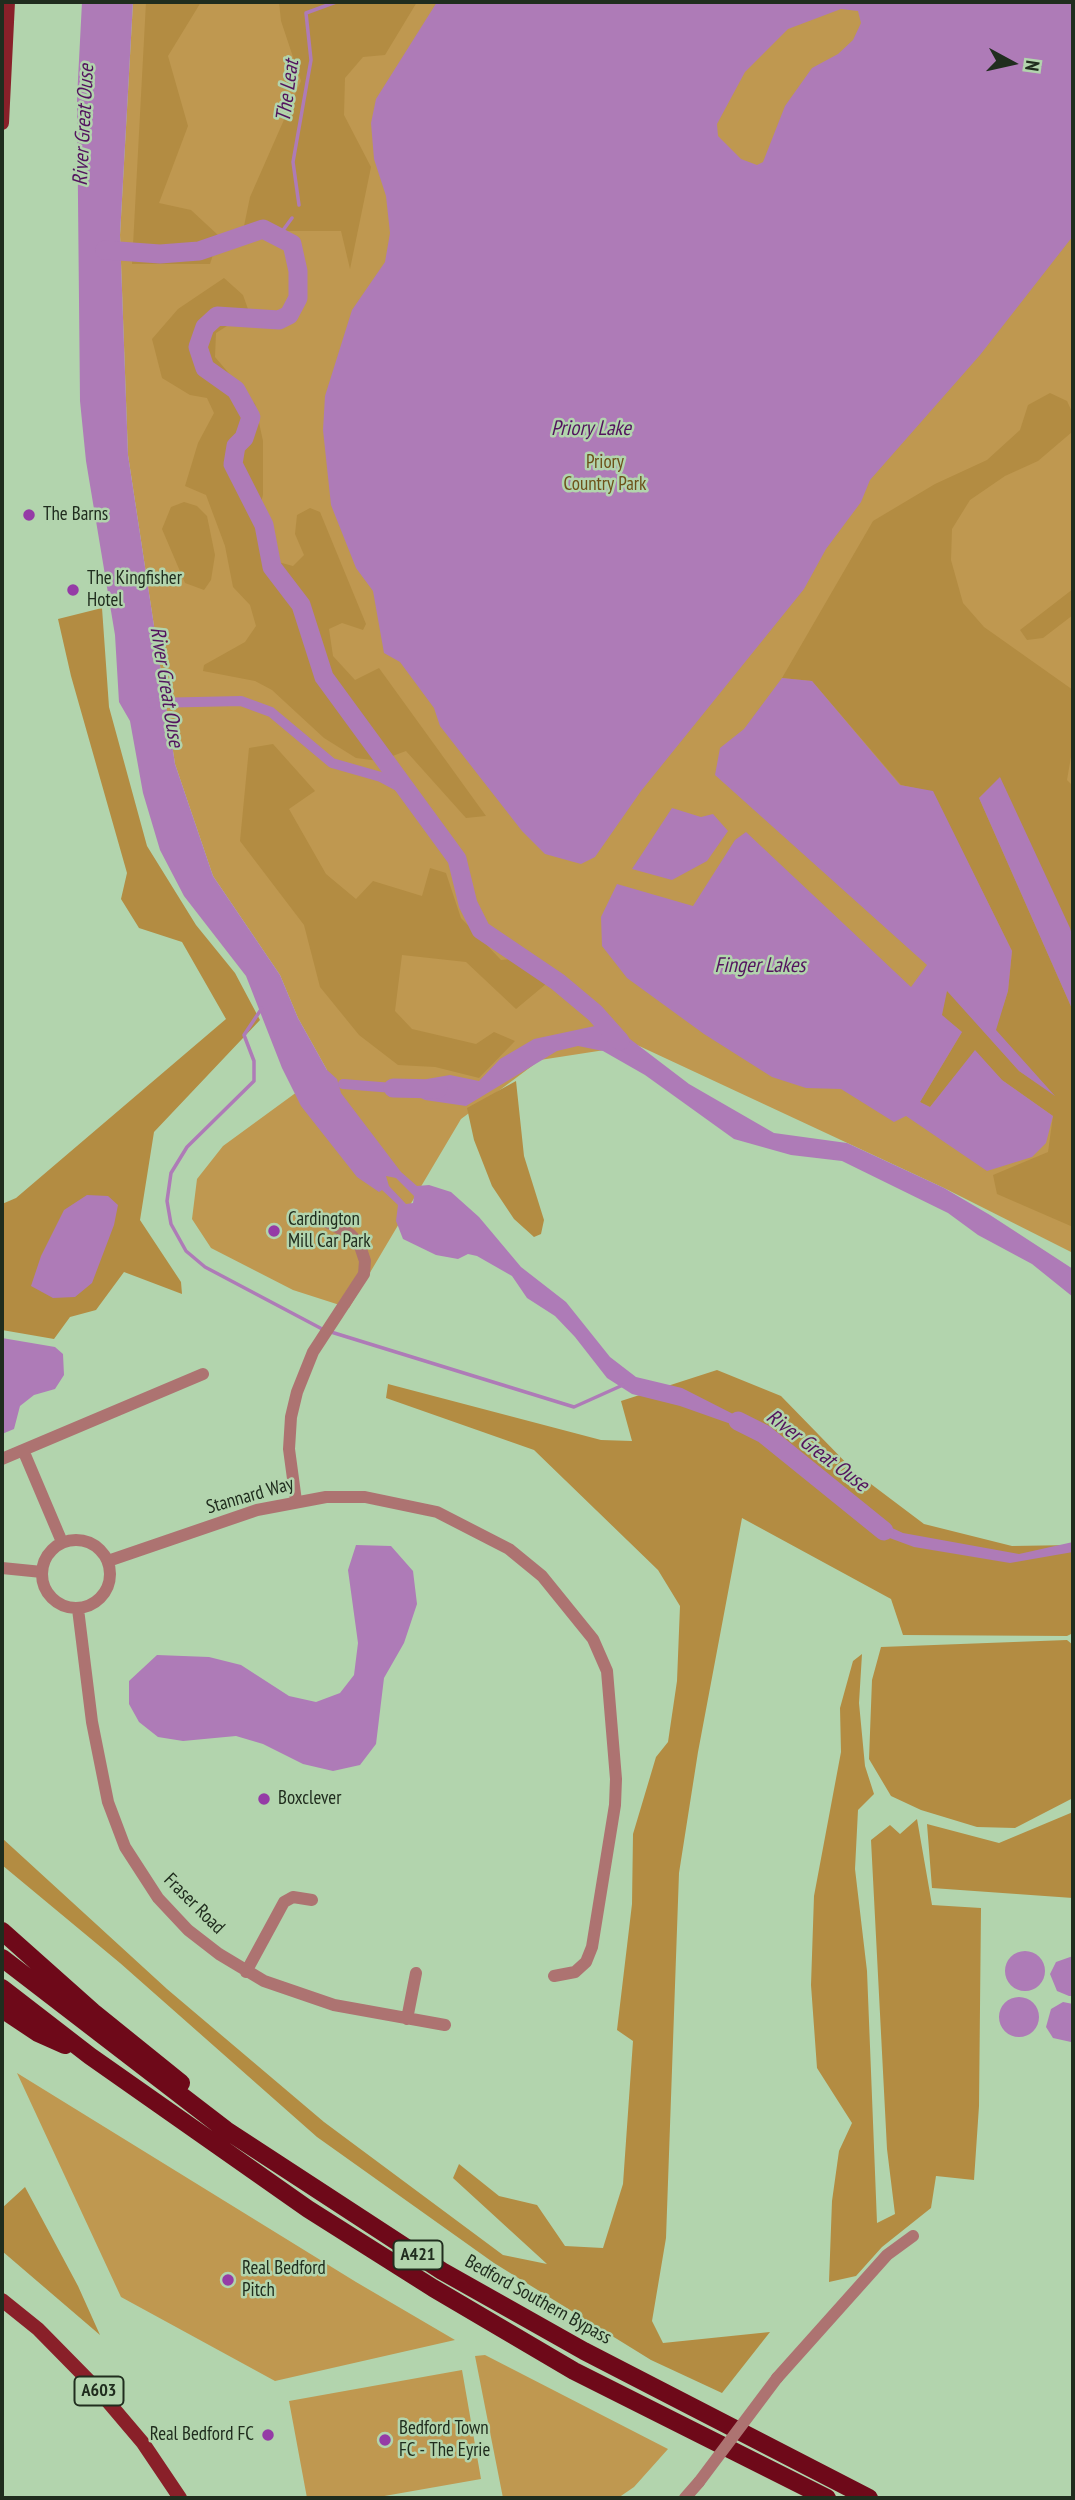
<!DOCTYPE html>
<style>
body{margin:0}
#map{position:relative;width:1075px;height:2500px;overflow:hidden;background:#b2d4ad;font-family:"PT Sans Narrow",sans-serif}
canvas{display:block}
.frame{position:absolute;inset:0;border:4px solid #202d1e;pointer-events:none}
.north{position:absolute;left:977px;top:28px;width:70px;height:70px;-webkit-text-stroke:5px #b2d4ad;paint-order:stroke;rotate:98deg;font-size:19px;font-weight:700;line-height:28px;text-align:center;color:#202d1e}
.north::after{content:'';display:block;margin:auto;width:24px;height:32px;background:#202d1e;clip-path:polygon(50% 0,100% 100%,50% 72%,0 100%)}
</style>
<div id="map">
<canvas width="1075" height="2500"></canvas>
<div class="frame"></div>
<div class="north">N</div>
</div>
<script>
const ctx = document.querySelector('canvas').getContext('2d');
ctx.lineJoin = 'round';
function paint(path, color) { ctx.fillStyle = color; ctx.fill(path, 'evenodd'); }
const poly = rows => new Path2D(rows.map(r => 'M' + r).join(''));
function trace(path, color, width, dash) { ctx.strokeStyle = color; ctx.lineWidth = width; ctx.lineCap = dash ? 'butt' : 'round'; ctx.setLineDash(dash || []); ctx.stroke(path); }
function drawText(font, color, halo, rows, align = 'center') {
  ctx.font = font + ' "PT Sans Narrow",sans-serif'; ctx.lineWidth = 5; ctx.setLineDash([]); ctx.textBaseline = 'middle'; ctx.strokeStyle = halo; ctx.fillStyle = color; for (const [text, x, y, turn = 0] of rows) {
    ctx.save(); ctx.translate(x, y); ctx.rotate((+turn || 0) * Math.PI / 180); ctx.textAlign = isNaN(turn) ? turn : align; if (halo) ctx.strokeText(text, 0, 0); ctx.fillText(text, 0, 0); ctx.restore();
  }
}
paint(poly([
 [133,2,1073,2,1073,1253,944,1188,637,1045,540,1060,461,1119,349,1308,293,1290,211,1248,192,1219,197,1179,223,1146,327,1070,298,1018,280,975,213,876,175,764,128,455,120,235],
 [17,2073,356,2282,455,2340,275,2381,121,2297],
 [485,2355,668,2449,634,2487,618,2498,503,2498,475,2356],
 [462,2370,481,2479,373,2498,307,2498,289,2401]
]), '#bf9850');
paint(poly([
 [146,2,201,2,168,56,188,126,159,203,191,210,219,236,210,264,132,264],
 [279,2,417,2,385,55,363,57,345,78,344,115,371,167,350,269,341,231,243,231,250,197,301,81,281,21],
 [224,278,243,295,249,312,216,333,215,357,255,404,263,441,263,495,257,519,263,558,293,566,304,555,295,534,297,515,310,508,320,512,366,624,363,630,342,623,329,629,333,656,355,680,379,668,486,816,466,818,406,751,379,761,356,758,324,738,272,690,255,681,203,671,204,665,245,642,256,626,250,605,233,587,225,546,206,495,185,486,198,443,214,413,207,398,190,395,162,378,152,339,178,309],
 [1050,393,1067,401,1073,414,1072,432,1038,461,1005,476,970,500,952,529,951,560,963,603,984,627,1073,690,1073,745,1067,780,1073,786,1073,938,1000,778,979,798,1073,1011,1073,1227,997,1194,993,1175,1048,1152,1053,1116,1002,1080,975,1051,930,1107,920,1102,962,1032,941,1015,947,990,1019,1071,1052,1093,995,1030,1008,991,1012,951,933,792,901,785,812,681,782,678,873,521,935,484,987,460,1020,430,1028,405],
 [184,502,197,506,207,516,215,555,211,580,204,590,185,583,162,529,171,507],
 [1073,589,1073,615,1043,638,1027,640,1020,630],
 [102,608,109,707,147,846,196,925,235,973,260,1020,154,1132,140,1220,181,1282,182,1294,124,1272,96,1310,70,1317,54,1339,2,1330,2,1204,16,1198,226,1019,182,942,139,928,121,899,127,873,71,676,58,619],
 [273,744,315,791,289,809,326,874,356,899,373,881,422,896,430,868,446,873,461,918,501,960,523,958,546,984,516,1009,466,962,402,955,395,1011,412,1029,476,1044,494,1032,515,1041,479,1078,435,1067,398,1065,359,1035,320,987,304,925,240,841,249,748],
 [516,1081,524,1156,544,1220,541,1234,534,1237,514,1219,492,1186,474,1140,467,1108],
 [717,1370,781,1396,855,1472,924,1524,1012,1546,1073,1545,1073,1633,1067,1636,903,1635,891,1599,742,1518,698,1752,679,1873,666,2238,652,2321,663,2343,770,2332,722,2393,651,2360,494,2263,317,2137,120,1963,2,1865,2,1838,167,1989,324,2122,503,2255,547,2264,453,2178,459,2164,499,2196,537,2205,565,2246,603,2248,623,2184,633,2041,617,2030,632,1904,633,1834,656,1757,668,1742,677,1681,680,1606,658,1570,534,1450,386,1398,388,1384,601,1440,632,1441,621,1401],
 [1067,1640,1073,1645,1073,1798,1015,1828,977,1827,921,1810,891,1796,869,1759,872,1680,881,1647],
 [862,1654,859,1703,865,1766,874,1794,858,1810,855,1869,867,1971,877,2223,895,2214,887,2149,871,1840,890,1825,900,1834,917,1819,932,1905,981,1908,979,2106,974,2180,936,2176,931,2208,882,2247,856,2276,829,2282,832,2201,839,2151,852,2123,817,2068,811,1985,814,1896,841,1752,840,1708,853,1661],
 [1073,1812,1073,1898,932,1888,927,1824,999,1843],
 [25,2187,78,2286,100,2335,2,2251,2,2208]
]), '#b38c42');
paint(poly([
 [82,2,133,2,120,235,128,455,175,764,213,876,280,975,298,1018,327,1070,337,1079,341,1093,401,1172,417,1186,429,1185,451,1192,479,1217,521,1267,566,1302,610,1357,636,1377,682,1388,737,1416,765,1436,680,1406,632,1394,607,1378,575,1337,555,1316,527,1298,512,1276,477,1256,468,1254,458,1259,436,1255,403,1239,396,1221,398,1205,382,1190,379,1192,357,1177,301,1106,282,1068,246,976,184,896,160,850,143,793,130,721,119,702,115,635,86,461,80,401,77,99],
 [386,1176,396,1178,414,1196,413,1203,406,1204,389,1186],
 [437,2,1073,2,1073,236,980,355,870,480,861,502,826,549,804,589,641,791,595,857,581,864,545,854,522,831,440,726,434,708,400,662,384,653,373,591,356,568,331,505,323,430,325,396,352,310,385,262,390,233,386,196,374,159,371,123,376,99],
 [841,9,858,11,861,23,853,40,838,54,812,68,785,106,763,162,757,165,741,159,718,136,717,124,745,72,788,29],
 [782,678,812,681,900,785,933,791,1012,951,1008,991,996,1030,1055,1096,1019,1071,947,991,942,1015,962,1032,920,1102,930,1107,975,1050,1002,1080,1053,1116,1046,1143,1032,1157,987,1171,906,1116,894,1122,841,1089,806,1088,772,1077,704,1034,627,978,602,946,601,917,617,884,693,906,735,840,746,832,911,987,927,965,715,775,720,748,744,729],
 [1000,777,1070,928,1073,938,1073,1011,979,798],
 [672,808,701,817,713,814,728,831,707,861,672,880,632,869],
 [609,1023,689,1084,774,1133,847,1143,944,1188,990,1215,1073,1269,1073,1297,1032,1264,978,1235,948,1213,842,1161,791,1155,734,1139,645,1075,603,1051,578,1046,557,1051,466,1106,425,1100,413,1094,413,1086,427,1079,450,1075,479,1081,500,1059,534,1039],
 [87,1195,108,1196,118,1205,114,1225,92,1283,75,1297,53,1298,31,1286,41,1256,64,1210],
 [2,1338,55,1347,63,1354,64,1375,55,1389,34,1395,20,1406,14,1429,2,1434],
 [824,1484,864,1515,903,1533,1019,1554,1073,1542,1073,1552,1010,1563,914,1547,876,1533],
 [356,1545,391,1546,413,1571,417,1604,404,1643,384,1678,376,1744,360,1765,333,1771,303,1764,263,1744,236,1736,183,1741,158,1737,139,1722,129,1704,129,1681,157,1655,209,1657,241,1665,289,1696,316,1702,340,1693,354,1675,358,1643,348,1570],
 '1005 1971a20 20 0 1 1 40 0a20 20 0 1 1-40 0Z',
 [1073,1956,1073,1996,1069,1996,1057,1991,1050,1974,1056,1962],
 '999 2017a20 20 0 1 1 40 0a20 20 0 1 1-40 0Z',
 [1063,2002,1073,2004,1071,2042,1053,2038,1046,2027,1051,2009]
]), '#ae7bb7');
trace(poly([
 [299,205,293,162,311,60,306,13,336,2],
 [278,237,292,218],
 [262,1008,244,1035,254,1061,254,1081,187,1147,171,1173,167,1201,171,1224,186,1251,205,1267,324,1330],
 [331,1332,574,1407,623,1385]
]), '#ae7bb7', 3.5);
trace(poly([
 [151,703,241,701,271,712,332,763,381,777,411,793],
 [343,1084,393,1088]
]), '#ae7bb7', 10);
trace(poly([
 [105,250,160,254,199,251,263,229,292,244,298,271,298,298,289,315,279,320,217,316,205,327,198,347,205,368,236,390,251,417,244,438,236,446,233,464,264,525,272,567,301,605,324,677,457,859,468,904,481,930,558,982,595,1013,620,1041],
 [393,1088,438,1089],
 [738,1421,764,1434,884,1531]
]), '#ae7bb7', 19);
trace(poly([
 [23,1450,62,1542],
 [2,1459,203,1374],
 [296,1501,289,1449,291,1417,297,1392,313,1352,364,1274,365,1261,359,1243,350,1234,327,1222],
 '42 1574a34 34 0 1 1 68 0a34 34 0 1 1-68 0Z',
 [108,1561,257,1510,326,1497,365,1497,437,1512,509,1549,542,1576,593,1639,607,1671,616,1779,615,1805,592,1947,586,1962,575,1972,554,1976],
 [2,1568,42,1572],
 [78,1609,92,1722,108,1802,125,1847,158,1898,188,1930,219,1954,264,1981,334,2005,445,2025],
 [246,1972,284,1902,293,1897,312,1900],
 [407,2019,416,1973],
 [777,2378,887,2255,913,2236],
 [685,2498,699,2482]
]), '#ad7371', 12);
trace(poly([
 [2,123,8,2],
 [2,2300,38,2329,98,2390,143,2443,180,2498]
]), '#892029', 14);
trace(poly([
 [2,1931,93,2012,181,2083],
 [2,1958,226,2130,442,2271,584,2351,869,2498],
 [2,1988,90,2056,308,2209,433,2288,574,2371,827,2498],
 [2,2009,38,2033,65,2045]
]), '#6e0919', 18);
trace(poly([
 [699,2482,777,2378]
]), '#ad7371', 12);
for (const [x, y, r, color] of [
 [29,515,7,"#953ba6"],
 [73,590,7,"#953ba6"],
 [274,1231,7,"#953ba6"],
 [264,1799,7,"#953ba6"],
 [228,2280,7,"#953ba6"],
 [268,2435,7,"#953ba6"],
 [385,2440,7,"#953ba6"]
]) { const dot = new Path2D(); dot.arc(x, y, r, 0, 2 * Math.PI); ctx.fillStyle = color; ctx.fill(dot); trace(dot, '#b2d4ad', 2.5); }
for (const [x, y, w] of [
 [418,2255,49],
 [99,2391,49]
]) { const box = new Path2D(); box.roundRect(x - w / 2, y - 14.5, w, 29, 5); ctx.fillStyle = '#b2d4ad'; ctx.fill(box); trace(box, '#202d1e', 2); }
drawText('bold 18px', '#202d1e', null, [
 ["A421",418,2255],
 ["A603",99,2391]
]);
drawText('19px', '#6d5119', '#b2d4ad', [
 ["Priory",605,463],
 ["Country Park",605,485]
]);
drawText('19px', '#202d1e', '#b2d4ad', [
 ["The Barns",43,515],
 ["The Kingfisher",87,579],
 ["Hotel",87,601],
 ["Cardington",288,1220],
 ["Mill Car Park",288,1242],
 ["Boxclever",278,1799],
 ["Real Bedford",242,2269],
 ["Pitch",242,2291],
 ["Bedford Town",399,2429],
 ["FC - The Eyrie",399,2451],
 ["Real Bedford FC",254,2435,"right"]
], 'left');
drawText('19px', '#202d1e', '#b2d4ad', [
 ["Stannard Way",250,1496,-16],
 ["Fraser Road",194,1904,45],
 ["Bedford Southern Bypass",538,2300,29]
]);
drawText('italic 21px', '#53135e', '#b2d4ad', [
 ["The Leat",288,91,-82],
 ["River Great Ouse",84,125,-87],
 ["Priory Lake",591,429],
 ["River Great Ouse",166,687,81],
 ["Finger Lakes",760,966],
 ["River Great Ouse",817,1451,37]
]);
</script>
